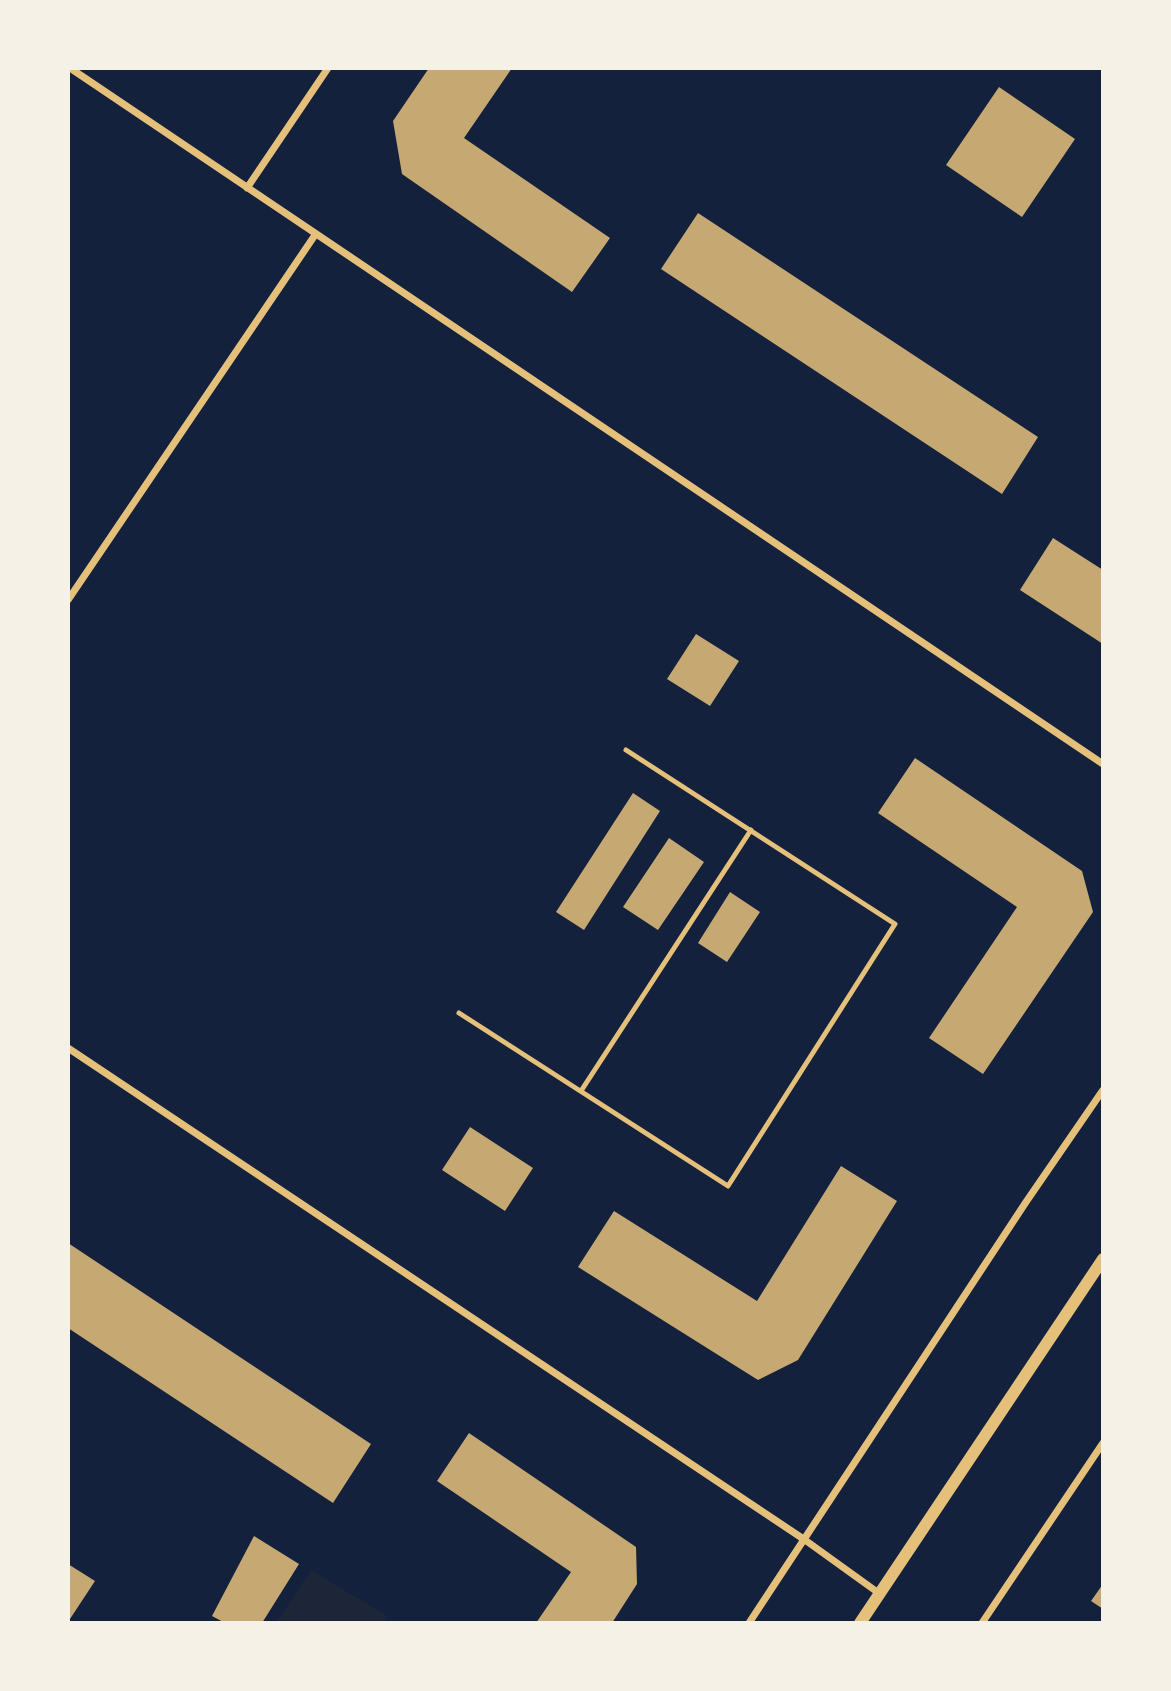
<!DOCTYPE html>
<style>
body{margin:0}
#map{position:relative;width:1171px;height:1691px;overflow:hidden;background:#14213d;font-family:Manrope,sans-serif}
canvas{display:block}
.frame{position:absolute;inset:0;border:70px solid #f6f1e7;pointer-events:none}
</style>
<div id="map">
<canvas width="1171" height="1691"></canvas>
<div class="frame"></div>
</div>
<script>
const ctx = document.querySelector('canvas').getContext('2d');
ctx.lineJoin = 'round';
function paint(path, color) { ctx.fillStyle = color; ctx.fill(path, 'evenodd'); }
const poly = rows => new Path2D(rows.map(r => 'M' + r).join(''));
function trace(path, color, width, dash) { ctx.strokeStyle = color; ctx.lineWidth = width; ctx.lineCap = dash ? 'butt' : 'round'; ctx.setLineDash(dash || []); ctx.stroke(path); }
paint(poly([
 [311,1570,387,1616,382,1623,276,1623]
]), '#1d2539');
paint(poly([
 [429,68,512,68,464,138,610,238,572,292,402,174,393,121],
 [999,87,1075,139,1022,217,946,165],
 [698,213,1038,437,1002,494,661,269],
 [1053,538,1103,570,1103,644,1020,590],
 [696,634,739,661,710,706,667,679],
 [915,758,1082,871,1093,912,983,1074,929,1038,1017,907,878,813],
 [633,793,660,811,584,930,556,912],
 [669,838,704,862,658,930,623,907],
 [730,892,760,912,727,962,698,943],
 [470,1127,533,1168,505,1211,442,1170],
 [841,1166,897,1201,798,1360,758,1380,578,1267,614,1211,757,1301],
 [68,1243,371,1444,333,1503,68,1328],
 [469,1433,636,1547,637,1584,612,1623,536,1623,571,1572,437,1481],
 [254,1536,299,1564,262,1623,225,1623,212,1616],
 [68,1564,95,1581,68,1622],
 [1103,1584,1103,1609,1091,1601]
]), '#c6a872');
trace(poly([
 [459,1013,728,1186,895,924,626,750],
 [581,1091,751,830]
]), '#e5c07b', 5);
trace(poly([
 [70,68,1103,764],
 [247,188,328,68],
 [68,600,315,235],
 [68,1048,805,1540,880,1594],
 [749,1623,1026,1202,1103,1090],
 [982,1623,1103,1443]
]), '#e5c07b', 7);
trace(poly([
 [860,1623,1103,1259]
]), '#e5c07b', 12);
</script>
